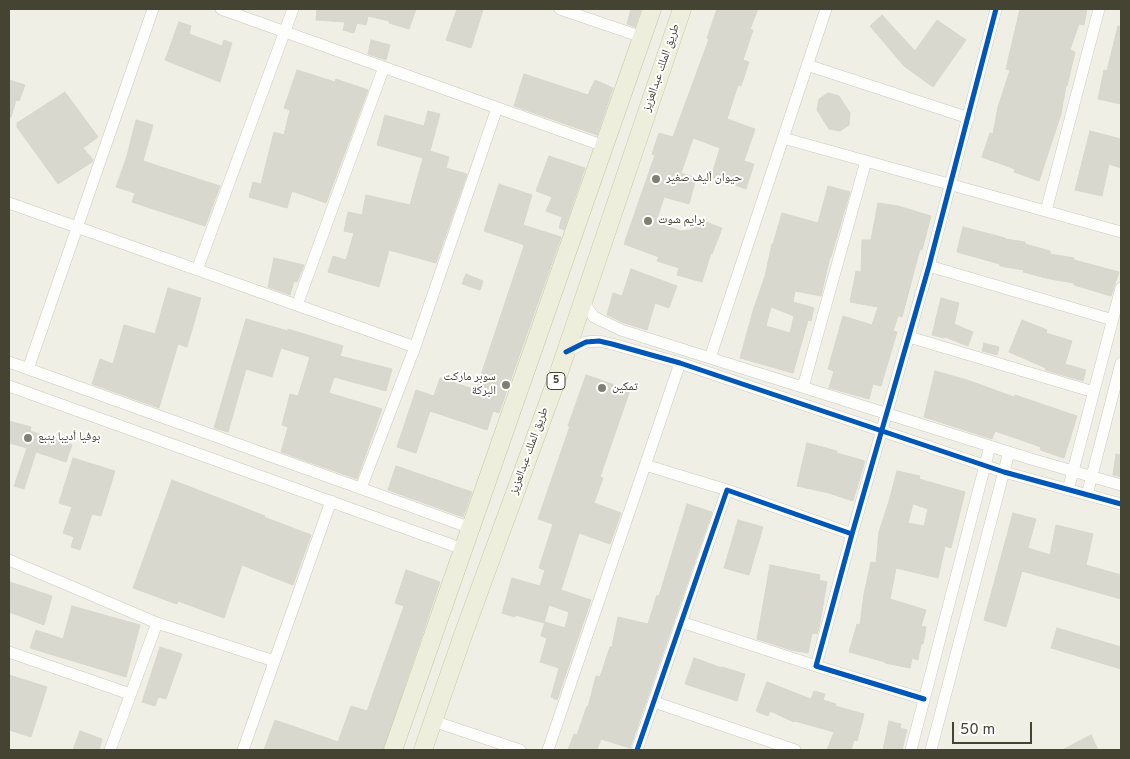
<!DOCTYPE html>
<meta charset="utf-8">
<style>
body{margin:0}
#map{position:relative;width:1130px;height:759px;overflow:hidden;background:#efefe6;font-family:Overpass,sans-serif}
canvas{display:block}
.frame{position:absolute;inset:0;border:10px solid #454332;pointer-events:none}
.scale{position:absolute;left:952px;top:722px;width:80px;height:22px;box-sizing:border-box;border:2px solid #454332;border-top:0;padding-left:6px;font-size:15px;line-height:18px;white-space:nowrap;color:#454332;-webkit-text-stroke:4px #fff;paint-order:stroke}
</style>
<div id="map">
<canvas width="1130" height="759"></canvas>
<div class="frame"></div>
<div class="scale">50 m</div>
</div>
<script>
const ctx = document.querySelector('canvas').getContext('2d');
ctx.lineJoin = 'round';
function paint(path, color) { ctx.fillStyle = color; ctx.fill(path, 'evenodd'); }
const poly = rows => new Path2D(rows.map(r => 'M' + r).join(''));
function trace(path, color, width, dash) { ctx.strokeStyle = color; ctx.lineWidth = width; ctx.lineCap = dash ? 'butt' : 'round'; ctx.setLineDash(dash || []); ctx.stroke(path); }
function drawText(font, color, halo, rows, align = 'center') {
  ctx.font = font + ' Overpass,"Noto Naskh Arabic",sans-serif'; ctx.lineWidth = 4; ctx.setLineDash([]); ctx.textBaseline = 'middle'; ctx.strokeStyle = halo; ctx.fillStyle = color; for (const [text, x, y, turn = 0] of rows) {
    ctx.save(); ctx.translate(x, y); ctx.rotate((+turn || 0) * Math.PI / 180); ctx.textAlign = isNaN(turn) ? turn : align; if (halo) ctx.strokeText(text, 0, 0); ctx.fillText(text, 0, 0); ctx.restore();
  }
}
const building = poly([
 [317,9,416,9,409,29,389,23,389,21,368,16,366,25,357,23,354,33,343,30,345,22,316,20,317,9],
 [457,9,478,9,483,10,471,48,446,40,457,9],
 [631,9,641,9,635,27,627,24,631,9],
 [717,9,758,9,750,29,753,30,743,60,749,62,741,86,738,85,727,119,755,129,744,161,754,164,746,189,711,177,720,148,693,138,681,173,696,178,689,204,664,197,656,222,681,231,691,230,695,218,722,228,712,254,711,253,702,282,677,275,679,268,657,261,659,257,624,244,655,155,652,154,659,133,673,137,709,39,707,38,717,9],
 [1020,9,1087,9,1084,25,1079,24,1070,50,1075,52,1067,86,1066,86,1061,114,1039,181,1014,172,1015,169,982,157,990,133,993,134,998,107,1010,70,1006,69,1020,9],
 [882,15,915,51,937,20,966,40,933,87,904,66,870,26,882,15],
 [179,22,191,26,189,34,222,46,224,40,232,43,220,82,165,60,179,22],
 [1118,26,1121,27,1121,104,1098,99,1104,70,1107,71,1118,26],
 [371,40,390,45,386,60,368,54,371,40],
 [297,70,335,82,336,79,368,90,326,203,292,191,287,208,249,197,253,182,261,184,274,132,284,135,290,110,284,108,297,70],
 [524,74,588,95,595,80,613,88,597,135,514,106,524,74],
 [9,80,25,85,19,101,16,100,11,117,9,117,9,80],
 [65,92,98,137,83,148,93,160,92,162,58,184,17,127,17,123,65,92],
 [828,93,839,96,850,113,849,125,840,131,829,129,817,110,819,99,828,93],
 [428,111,440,114,430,151,449,157,446,168,467,174,436,263,389,250,379,287,328,272,333,256,346,260,354,233,344,231,348,212,362,215,366,195,410,205,423,158,377,145,385,115,424,126,428,111],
 [136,120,153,125,143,161,220,186,205,226,132,202,135,193,116,187,127,156,136,120],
 [1090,131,1121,139,1121,168,1109,164,1102,196,1075,190,1090,131],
 [549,156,585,168,564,230,559,228,562,217,546,211,552,197,536,191,549,156],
 [499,184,532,195,523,225,561,237,499,413,493,411,487,430,430,411,416,453,397,447,416,390,434,396,440,378,476,390,524,246,522,244,484,231,499,184],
 [828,186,850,192,831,257,830,257,821,296,795,291,793,302,814,308,811,321,808,320,793,373,740,358,753,311,765,276,772,244,773,244,782,213,818,223,828,186],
 [771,307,794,316,790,333,766,326,771,307],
 [878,203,898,206,931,216,922,250,920,249,902,317,898,316,893,331,897,332,881,386,873,384,869,399,829,388,834,371,828,369,843,316,872,325,878,307,850,302,856,271,861,272,862,240,871,240,878,203],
 [963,227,1005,238,1005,239,1025,242,1025,244,1050,251,1050,254,1074,258,1074,260,1119,272,1111,296,1074,285,1074,283,1050,279,1023,272,1024,270,1000,266,1000,264,957,252,963,227],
 [274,258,304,265,297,282,294,281,290,295,268,287,274,258],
 [631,269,677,286,669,308,655,303,647,330,624,323,607,315,613,293,622,296,631,269],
 [466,274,483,281,480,290,462,284,466,274],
 [168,288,201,298,187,347,178,344,159,408,92,384,100,359,113,364,124,325,155,334,168,288],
 [941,298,959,303,954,324,973,332,968,346,945,337,944,338,932,335,941,298],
 [246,319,288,331,288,329,343,346,340,356,392,369,386,391,334,377,329,393,382,409,357,479,281,452,288,427,282,425,290,394,298,396,310,357,281,348,272,377,246,369,228,432,214,428,246,319],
 [1022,320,1047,330,1046,333,1072,341,1065,364,1086,370,1083,381,1045,370,1046,368,1009,352,1022,320],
 [984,343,999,347,997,355,982,351,984,343],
 [935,371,967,380,1014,397,1015,395,1077,416,1064,458,1040,450,1041,447,995,431,992,439,924,417,935,371],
 [586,375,630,390,600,477,603,478,594,503,621,513,610,544,579,533,561,590,591,600,557,700,551,697,559,668,540,662,547,638,541,636,545,622,565,628,569,612,549,605,544,623,515,615,515,617,502,613,512,578,540,586,545,570,539,568,553,524,538,519,570,426,568,426,586,375],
 [9,421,31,427,30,431,72,445,66,462,36,452,24,489,14,486,27,448,9,443,9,421],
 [807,443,837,451,837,453,865,461,853,501,829,493,797,486,807,443],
 [1116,454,1121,455,1121,477,1113,475,1116,454],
 [73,458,115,471,101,516,92,514,80,550,71,547,74,537,63,533,72,507,59,503,73,458],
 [396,466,472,492,463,517,388,490,396,466],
 [897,471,920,476,919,479,965,492,951,548,945,546,938,578,896,568,890,599,926,610,921,626,926,627,923,644,921,644,918,660,912,658,910,668,885,663,885,662,849,652,857,624,860,625,864,594,871,562,876,563,879,532,889,501,897,471],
 [913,504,928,509,924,526,908,523,913,504],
 [172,480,265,516,264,517,311,535,293,585,242,565,224,618,178,601,177,604,133,588,172,480],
 [687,504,712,512,630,748,601,739,597,750,568,750,574,734,577,735,587,706,588,707,596,676,600,677,610,647,612,647,618,617,648,624,657,595,659,596,687,504],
 [1013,513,1036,519,1028,548,1050,555,1056,525,1093,534,1086,565,1121,575,1121,599,1022,571,1006,627,984,620,1013,513],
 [738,520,763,527,749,575,724,568,738,520],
 [770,565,820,575,819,580,827,582,819,628,817,634,812,633,808,653,791,650,757,639,770,565],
 [406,570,440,582,383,750,264,750,275,720,338,742,351,706,367,711,404,606,395,603,406,570],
 [10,582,52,596,44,625,9,612,10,582],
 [72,606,140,625,126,677,30,648,36,630,63,639,72,606],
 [1057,628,1121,647,1121,669,1051,648,1057,628],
 [160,647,182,654,166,699,158,697,155,706,142,702,160,647],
 [694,658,722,668,722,667,745,674,737,701,685,684,694,658],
 [9,675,47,687,31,737,9,730,9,675],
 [767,682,811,699,814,691,825,694,823,700,836,704,835,706,864,714,857,741,854,740,851,750,827,750,834,732,795,721,794,722,770,711,768,716,756,711,767,682],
 [889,721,901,724,900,728,907,730,902,750,883,750,889,721],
 [80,731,102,739,99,750,73,750,80,731],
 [1091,735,1098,750,1062,750,1091,735]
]);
paint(building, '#d8d8cf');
trace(building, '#d7d7cc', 1);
const minor = poly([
 [221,9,604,146],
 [560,9,642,37],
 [807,65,969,118],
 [783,138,1121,232],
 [9,203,415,347],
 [1046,211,1099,9],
 [929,266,1113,320],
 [197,270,293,9],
 [584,298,586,306,594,317,621,330,1031,459,1121,485],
 [297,305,384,67],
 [909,337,1094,392],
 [566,352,586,342,599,341,612,344,680,363,1004,472,1121,504],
 [710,358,826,9],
 [9,362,471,528],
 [28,369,153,9],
 [9,386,463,549],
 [803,387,866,161],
 [645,465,727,490],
 [361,488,415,347,497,108],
 [1068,490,1121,288],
 [1087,495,1121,363],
 [852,534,929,266,996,9],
 [9,560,157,623],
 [681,622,816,666],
 [9,652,130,694],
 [654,702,795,750],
 [433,721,520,750],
 [110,750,157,623,274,661],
 [243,750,331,501],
 [548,750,680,363],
 [637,750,727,490,852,534,816,666,924,699],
 [911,750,990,446],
 [931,750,1009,452]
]);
const trunk = poly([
 [393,750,652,9],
 [423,750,463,635,555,384,682,9]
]);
trace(minor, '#cbcbc2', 12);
trace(trunk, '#c9c69f', 19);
trace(minor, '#fdfdfb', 11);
trace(trunk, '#eeeedc', 18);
trace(poly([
 [566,352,586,342,599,341,612,344,680,363,1004,472,1121,504],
 [852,534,929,266,996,9],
 [637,750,727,490,852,534,816,666,924,699]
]), '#0057b8', 5);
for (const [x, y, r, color] of [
 [656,179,5,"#807f71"],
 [648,221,5,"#807f71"],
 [506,385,5,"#807f71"],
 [602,388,5,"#807f71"],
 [28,438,5,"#807f71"]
]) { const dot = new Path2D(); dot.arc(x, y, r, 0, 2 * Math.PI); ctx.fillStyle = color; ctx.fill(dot); trace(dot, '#fff', 2); }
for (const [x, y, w] of [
 [556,381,18]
]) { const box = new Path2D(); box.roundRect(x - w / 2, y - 8.5, w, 17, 4); ctx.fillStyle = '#fff'; ctx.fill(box); trace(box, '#454332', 1); }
drawText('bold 11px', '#454332', null, [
 ["5",556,381]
]);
drawText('12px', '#454332', '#fff', [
 ["طريق الملك عبدالعزيز",662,68,-71],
 ["طريق الملك عبدالعزيز",530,451,-70]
]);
drawText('12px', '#454332', '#fff', [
 ["حيوان أليف صغير",666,179],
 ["برايم شوت",658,221],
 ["سوبر ماركت",496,378,"right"],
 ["البركة",496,392,"right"],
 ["تمكين",612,388],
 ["بوفيا أديبا ينبع",38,438]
], 'left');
</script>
